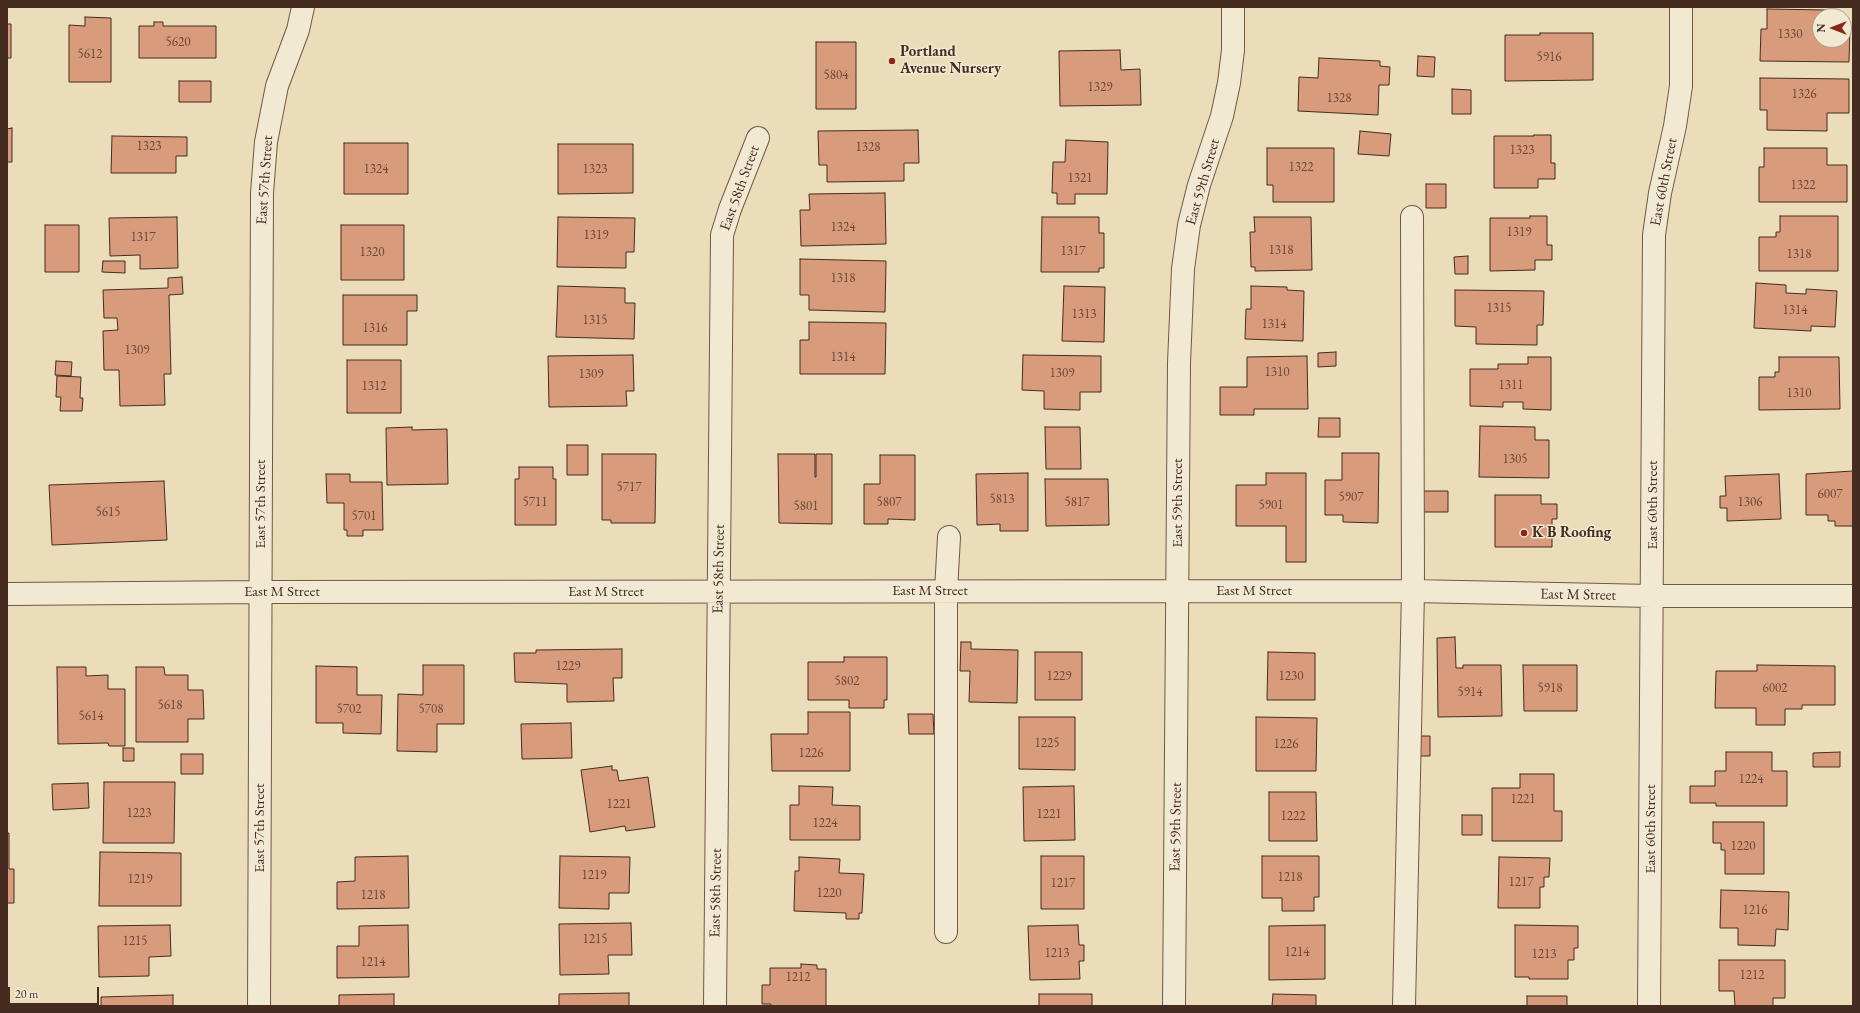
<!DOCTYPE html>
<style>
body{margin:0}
#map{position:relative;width:1860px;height:1013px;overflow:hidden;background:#ebddb9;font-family:"EB Garamond",serif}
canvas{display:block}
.frame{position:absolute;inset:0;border:8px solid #462b21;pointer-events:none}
.north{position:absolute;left:1812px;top:8px;width:40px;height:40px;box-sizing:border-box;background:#f2e9d2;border:1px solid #ad9d8b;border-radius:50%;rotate:270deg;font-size:11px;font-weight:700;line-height:16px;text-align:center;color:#462b21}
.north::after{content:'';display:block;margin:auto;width:14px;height:18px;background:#8f2418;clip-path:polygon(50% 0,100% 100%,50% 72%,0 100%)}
.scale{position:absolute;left:8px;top:987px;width:91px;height:18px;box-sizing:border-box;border:2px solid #462b21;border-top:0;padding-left:5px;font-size:12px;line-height:14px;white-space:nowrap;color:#462b21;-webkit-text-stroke:3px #f2e9d2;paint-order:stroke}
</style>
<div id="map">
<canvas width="1860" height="1013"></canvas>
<div class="frame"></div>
<div class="north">N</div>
<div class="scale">20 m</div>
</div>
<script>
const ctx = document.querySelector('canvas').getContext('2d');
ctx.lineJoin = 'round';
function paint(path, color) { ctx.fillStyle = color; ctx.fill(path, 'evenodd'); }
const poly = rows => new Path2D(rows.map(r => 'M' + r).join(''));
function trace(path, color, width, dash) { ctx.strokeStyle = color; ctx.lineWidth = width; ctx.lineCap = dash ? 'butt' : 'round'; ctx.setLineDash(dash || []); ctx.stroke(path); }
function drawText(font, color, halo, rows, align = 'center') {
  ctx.font = font + ' "EB Garamond",serif'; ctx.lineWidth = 3; ctx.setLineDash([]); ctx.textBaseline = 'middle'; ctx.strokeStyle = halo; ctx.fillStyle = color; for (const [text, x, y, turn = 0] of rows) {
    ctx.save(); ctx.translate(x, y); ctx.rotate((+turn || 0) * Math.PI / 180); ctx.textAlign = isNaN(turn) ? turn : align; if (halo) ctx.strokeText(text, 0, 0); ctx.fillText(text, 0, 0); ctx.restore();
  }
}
const building = poly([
 [1767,9,1827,10,1827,16,1820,16,1820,40,1844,40,1844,26,1850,26,1849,62,1760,61,1761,29,1767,29,1767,9],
 [85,17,111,18,111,82,69,82,69,25,85,26,85,17],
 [154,22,163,22,163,26,216,26,216,58,139,58,139,26,154,26,154,22],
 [7,24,11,24,11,58,7,58,7,24],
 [1540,33,1593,33,1593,80,1505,81,1505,35,1540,35,1540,33],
 [816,42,856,42,856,109,816,109,816,42],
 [1120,50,1121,70,1140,69,1141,105,1060,106,1059,51,1120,50],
 [1418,56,1435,57,1434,77,1417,76,1418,56],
 [1319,58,1380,61,1380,66,1390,67,1389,85,1379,85,1378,115,1298,111,1299,77,1318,78,1319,58],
 [1760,78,1849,79,1849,113,1827,113,1827,131,1767,130,1767,110,1760,110,1760,78],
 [179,81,211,81,211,102,179,102,179,81],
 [1452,89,1471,90,1471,114,1452,114,1452,89],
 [12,128,12,162,7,162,7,129,12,128],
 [918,130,919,163,904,163,904,181,827,182,827,165,819,165,818,131,918,130],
 [1360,131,1391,134,1389,156,1358,154,1360,131],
 [1534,135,1551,135,1551,163,1555,163,1555,179,1538,179,1538,188,1494,188,1494,136,1534,136,1534,135],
 [112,136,187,137,187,156,176,156,176,173,111,173,112,136],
 [1066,140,1108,142,1107,194,1075,194,1075,204,1057,204,1057,193,1052,193,1053,162,1065,162,1066,140],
 [344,143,408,143,408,194,344,194,344,143],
 [558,144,633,144,633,193,558,194,558,144],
 [1267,148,1334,148,1334,202,1273,202,1273,185,1267,185,1267,148],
 [1764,148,1827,148,1827,165,1847,165,1847,202,1759,202,1759,167,1764,167,1764,148],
 [1426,184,1446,184,1446,208,1426,208,1426,184],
 [885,193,886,244,801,246,800,210,810,210,809,194,885,193],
 [1530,216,1547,216,1547,245,1552,245,1552,260,1535,260,1535,270,1490,271,1490,218,1530,218,1530,216],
 [1780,216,1838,216,1838,271,1759,271,1759,237,1776,237,1776,232,1780,232,1780,216],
 [177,217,178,268,140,269,140,255,110,256,109,218,177,217],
 [558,217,635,218,634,252,626,252,626,268,557,267,558,217],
 [1042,217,1099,217,1099,233,1104,233,1104,268,1099,268,1099,272,1041,272,1042,217],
 [1254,217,1311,217,1312,270,1255,271,1255,267,1251,267,1250,232,1255,232,1254,217],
 [45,225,79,225,79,272,45,272,45,225],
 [341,225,404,225,404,280,341,280,341,225],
 [1468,256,1468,274,1455,274,1454,257,1468,256],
 [800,259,886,261,885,312,809,310,809,295,800,295,800,259],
 [103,261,125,261,125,273,102,272,103,261],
 [182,277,183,294,169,295,171,374,164,374,165,405,120,406,119,370,104,370,103,331,118,330,117,318,104,318,103,290,168,288,168,278,182,277],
 [1756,283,1786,285,1786,293,1806,294,1806,289,1837,291,1835,327,1811,326,1811,331,1754,328,1756,283],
 [558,286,625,288,625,303,635,303,634,339,556,337,558,286],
 [1064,286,1105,287,1104,342,1062,341,1064,286],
 [1251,286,1287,287,1287,290,1304,291,1303,341,1245,339,1246,309,1251,309,1251,286],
 [1455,290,1544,291,1543,325,1537,325,1537,345,1476,344,1476,327,1455,326,1455,290],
 [343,295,417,295,417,311,407,311,407,345,343,345,343,295],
 [809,322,886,323,885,374,800,374,800,340,809,340,809,322],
 [1336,352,1336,366,1318,367,1318,353,1336,352],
 [633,355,634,391,626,391,627,406,549,407,548,356,633,355],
 [1023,355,1101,356,1101,392,1080,392,1080,410,1044,409,1044,391,1022,390,1023,355],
 [1307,356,1308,409,1254,409,1254,415,1220,415,1220,387,1247,387,1247,357,1307,356],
 [1528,357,1551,357,1551,410,1523,409,1523,402,1503,402,1503,407,1470,406,1470,369,1498,369,1498,364,1528,364,1528,357],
 [1779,357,1839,357,1840,409,1759,410,1759,377,1775,377,1775,372,1779,372,1779,357],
 [347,360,401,360,401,413,347,413,347,360],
 [56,361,72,362,71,376,55,375,56,361],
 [57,376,81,377,80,398,83,398,82,411,60,411,61,397,56,397,57,376],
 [1319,418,1340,418,1340,437,1318,437,1319,418],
 [1480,426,1535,427,1535,440,1549,440,1549,478,1479,477,1480,426],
 [412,427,412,430,447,429,448,484,387,485,386,428,412,427],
 [1045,427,1080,427,1081,469,1046,469,1045,427],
 [567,445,588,445,588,475,567,475,567,445],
 [1342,453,1379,453,1378,523,1343,522,1343,515,1325,515,1325,480,1342,480,1342,453],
 [602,454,656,454,655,523,611,523,611,520,602,520,602,454],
 [778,454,815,454,815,477,816,477,816,454,832,454,832,524,779,523,778,454],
 [880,455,915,455,915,520,888,519,888,524,864,524,864,484,880,484,880,455],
 [519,467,553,467,553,479,556,479,556,525,515,525,515,479,519,479,519,467],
 [1853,471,1853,526,1835,526,1835,521,1828,521,1828,515,1806,515,1806,474,1853,471],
 [1028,473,1028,531,1000,531,1000,524,977,525,976,474,1028,473],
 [1266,473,1306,473,1306,562,1286,562,1286,526,1236,526,1236,485,1266,485,1266,473],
 [326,474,350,474,350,482,382,482,383,530,363,530,363,536,347,536,347,530,344,530,344,503,327,503,326,474],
 [1779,474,1781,519,1727,521,1727,508,1720,508,1720,496,1726,496,1725,476,1779,474],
 [1045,479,1108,479,1109,525,1046,526,1045,479],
 [164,481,167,540,52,545,49,485,164,481],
 [1419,491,1448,491,1448,512,1419,512,1419,491],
 [1495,495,1541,495,1541,504,1557,504,1557,519,1552,519,1552,547,1495,547,1495,495],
 [1455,637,1456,668,1463,668,1463,665,1501,665,1502,716,1438,717,1437,638,1455,637],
 [961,642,971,642,971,649,1018,650,1017,703,969,702,970,671,960,671,961,642],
 [622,649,622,678,613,678,614,701,567,702,567,684,515,682,514,653,536,653,536,650,622,649],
 [1035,652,1082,652,1082,700,1035,700,1035,652],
 [1268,652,1315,653,1315,700,1267,700,1268,652],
 [844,657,887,657,887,700,884,700,884,708,849,708,849,700,808,700,808,662,844,662,844,657],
 [423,665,464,665,464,724,437,724,437,752,397,751,398,694,423,695,423,665],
 [1523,665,1577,665,1577,711,1524,711,1523,665],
 [1757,665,1835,666,1835,705,1802,705,1802,709,1785,709,1785,725,1756,725,1756,708,1715,708,1716,671,1757,671,1757,665],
 [316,666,357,667,357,695,382,695,381,734,343,733,343,723,316,723,316,666],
 [57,667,86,667,86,676,108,675,108,689,125,689,125,746,109,746,108,743,58,744,57,667],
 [136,667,164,667,165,675,188,675,188,690,203,690,204,719,188,719,188,742,136,742,136,667],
 [808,712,850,712,850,771,772,771,771,734,808,734,808,712],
 [908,714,933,714,934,734,909,734,908,714],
 [1019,717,1075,717,1075,770,1019,769,1019,717],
 [1256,717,1317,718,1316,771,1256,771,1256,717],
 [571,723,572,758,522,759,521,724,571,723],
 [1416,736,1430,736,1430,756,1416,756,1416,736],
 [123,748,134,748,134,761,123,761,123,748],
 [1726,752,1772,752,1772,771,1787,771,1787,806,1716,806,1716,803,1690,803,1690,786,1715,786,1715,771,1726,771,1726,752],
 [1840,752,1840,767,1813,767,1813,753,1840,752],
 [181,754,203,754,203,774,181,774,181,754],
 [612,766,612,770,617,770,619,781,648,777,655,827,626,831,625,826,590,832,581,770,612,766],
 [1520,774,1554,774,1554,811,1562,811,1562,841,1492,841,1492,788,1520,788,1520,774],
 [104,782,175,782,174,843,103,843,104,782],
 [88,783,89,808,53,810,52,784,88,783],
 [799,786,833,787,832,805,860,806,860,840,790,840,790,805,799,805,799,786],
 [1074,786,1075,840,1024,841,1023,787,1074,786],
 [1269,792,1316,792,1317,841,1269,841,1269,792],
 [1462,815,1482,815,1482,835,1462,835,1462,815],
 [1713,822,1764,822,1764,874,1725,874,1725,850,1721,850,1721,843,1713,843,1713,822],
 [7,833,9,833,9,869,14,869,14,903,7,903,7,833],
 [100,852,181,853,181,906,99,906,100,852],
 [408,856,409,908,337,909,337,882,355,881,355,857,408,856],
 [560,856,630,857,629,893,609,893,609,909,559,908,560,856],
 [1041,856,1084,856,1084,909,1041,909,1041,856],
 [1262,856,1319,856,1319,897,1314,897,1314,911,1282,911,1282,898,1262,898,1262,856],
 [799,857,840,859,839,873,864,874,862,913,859,913,859,919,846,919,846,913,794,911,795,871,799,871,799,857],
 [1499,857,1550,858,1549,877,1544,877,1544,887,1540,887,1540,908,1498,908,1499,857],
 [1721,890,1789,892,1788,930,1776,929,1775,946,1738,945,1738,928,1720,928,1721,890],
 [631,923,632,955,608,955,609,974,560,975,559,924,631,923],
 [170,925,171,956,149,957,149,976,99,977,98,926,170,925],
 [408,925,409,977,337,978,337,946,359,946,359,926,408,925],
 [1078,925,1079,945,1084,945,1084,961,1079,961,1080,979,1030,980,1028,926,1078,925],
 [1325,925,1325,979,1269,980,1269,926,1325,925],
 [1515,925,1578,926,1578,948,1574,948,1574,960,1568,960,1568,979,1529,979,1529,977,1515,977,1515,925],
 [1719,960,1785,960,1785,998,1773,998,1773,1006,1735,1006,1734,991,1719,991,1719,960],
 [801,964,817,965,817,969,826,969,826,1006,771,1006,771,1004,762,1004,762,985,770,985,770,968,801,968,801,964],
 [629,993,629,1006,559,1006,559,994,629,993],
 [394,994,394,1006,339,1006,339,995,394,994],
 [1039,994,1092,994,1092,1006,1039,1006,1039,994],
 [1273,994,1316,995,1316,1006,1272,1006,1273,994],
 [173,995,173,1006,101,1006,101,997,173,995],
 [1527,996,1567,996,1567,1006,1527,1006,1527,996]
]);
paint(building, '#d89b7c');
trace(building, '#462b21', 1);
const minor = poly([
 [7,594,261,592,1413,591,1652,596,1853,596],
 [946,932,946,591,949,537],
 [259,1006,262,193,266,142,277,86,298,30,303,7],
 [715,1006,722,235,730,209,758,138],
 [1174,1006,1179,363,1183,269,1189,225,1199,185,1222,116,1229,83,1233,50,1233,7],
 [1404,1006,1413,591,1412,217],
 [1649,1006,1654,235,1660,193,1675,126,1681,86,1681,7]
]);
trace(minor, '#6f5847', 24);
trace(minor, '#f2e9d2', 22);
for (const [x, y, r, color] of [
 [892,61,4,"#8f2418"],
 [1524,533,4,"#8f2418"]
]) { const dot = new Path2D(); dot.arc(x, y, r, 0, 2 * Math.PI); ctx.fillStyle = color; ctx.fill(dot); trace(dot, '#f2e9d2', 1.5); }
drawText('13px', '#6a4738', null, [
 ["1330",1790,34],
 ["5620",178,42],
 ["5612",90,54],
 ["5916",1549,57],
 ["5804",836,75],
 ["1329",1100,87],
 ["1326",1804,94],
 ["1328",1339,98],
 ["1323",149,146],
 ["1328",868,147],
 ["1323",1522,150],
 ["1322",1301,167],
 ["1324",376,169],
 ["1323",595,169],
 ["1321",1080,178],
 ["1322",1803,185],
 ["1324",843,227],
 ["1319",1519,232],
 ["1319",596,235],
 ["1317",143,237],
 ["1318",1281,250],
 ["1317",1073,251],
 ["1320",372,252],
 ["1318",1799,254],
 ["1318",843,278],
 ["1315",1499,308],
 ["1314",1795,310],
 ["1313",1084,314],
 ["1315",595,320],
 ["1314",1274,324],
 ["1316",375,328],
 ["1309",137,350],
 ["1314",843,357],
 ["1310",1277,372],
 ["1309",1062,373],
 ["1309",591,374],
 ["1311",1511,385],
 ["1312",374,386],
 ["1310",1799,393],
 ["1305",1515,459],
 ["5717",629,487],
 ["6007",1830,494],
 ["5907",1351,497],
 ["5813",1002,499],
 ["5711",535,502],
 ["5807",889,502],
 ["5817",1077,502],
 ["1306",1750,502],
 ["5901",1271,505],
 ["5801",806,506],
 ["5615",108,512],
 ["5701",364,516],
 ["1229",568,666],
 ["1229",1059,676],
 ["1230",1291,676],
 ["5802",847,681],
 ["5918",1550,688],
 ["6002",1775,688],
 ["5914",1470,692],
 ["5618",170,705],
 ["5702",349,709],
 ["5708",431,709],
 ["5614",91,716],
 ["1225",1047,743],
 ["1226",1286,744],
 ["1226",811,753],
 ["1224",1751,779],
 ["1221",1523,799],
 ["1221",619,804],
 ["1223",139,813],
 ["1221",1049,814],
 ["1222",1293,816],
 ["1224",825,823],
 ["1220",1743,846],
 ["1219",594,875],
 ["1218",1290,877],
 ["1219",140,879],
 ["1217",1521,882],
 ["1217",1063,883],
 ["1220",829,893],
 ["1218",373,895],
 ["1216",1755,910],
 ["1215",595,939],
 ["1215",135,941],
 ["1214",1297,952],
 ["1213",1057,953],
 ["1213",1544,954],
 ["1214",373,962],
 ["1212",1752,975],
 ["1212",798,977]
]);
drawText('bold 15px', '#462b21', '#f2e9d2', [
 ["Portland",900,52],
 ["Avenue Nursery",900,69],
 ["K B Roofing",1532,533]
], 'left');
drawText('15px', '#462b21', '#f2e9d2', [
 ["East 57th Street",265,180,-86],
 ["East 59th Street",1203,182,-74],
 ["East 60th Street",1664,182,-79],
 ["East 58th Street",740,188,-70],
 ["East 59th Street",1178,503,-90],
 ["East 57th Street",261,504,-90],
 ["East 60th Street",1653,505,-90],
 ["East 58th Street",719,569,-89],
 ["East M Street",930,591],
 ["East M Street",1254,591],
 ["East M Street",282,592],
 ["East M Street",606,592],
 ["East M Street",1578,595,1],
 ["East 59th Street",1176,827,-89],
 ["East 57th Street",260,828,-90],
 ["East 60th Street",1651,829,-90],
 ["East 58th Street",716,893,-89]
]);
</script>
